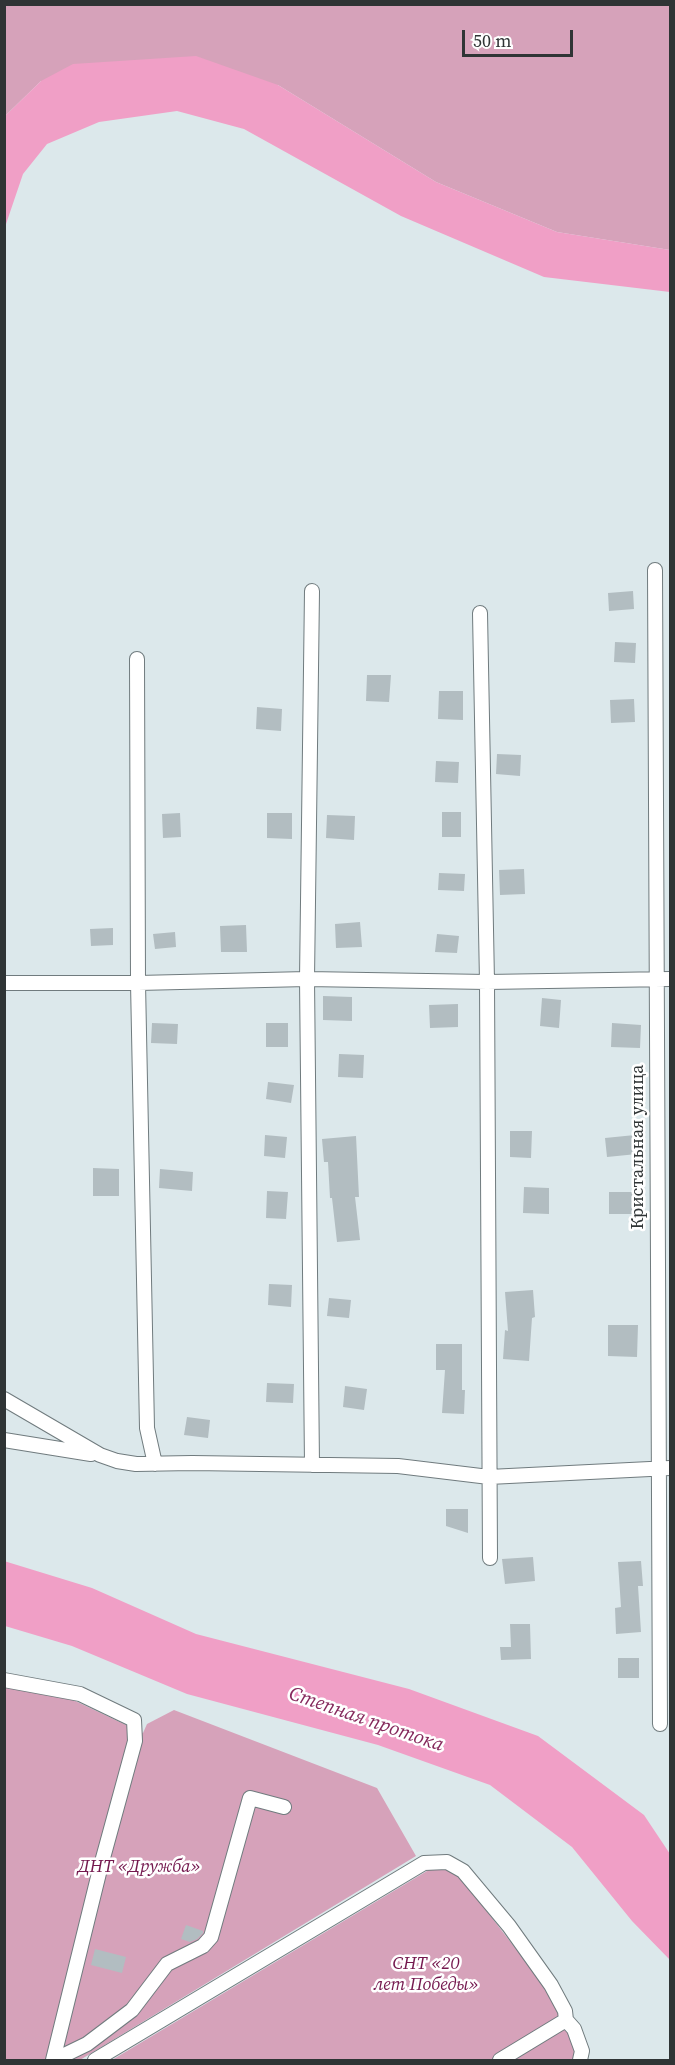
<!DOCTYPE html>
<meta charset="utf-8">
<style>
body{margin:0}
#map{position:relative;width:675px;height:2065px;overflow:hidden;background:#dce8eb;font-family:"Source Serif 4",serif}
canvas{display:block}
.frame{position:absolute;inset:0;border:6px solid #2f3435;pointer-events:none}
.scale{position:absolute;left:462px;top:30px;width:111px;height:27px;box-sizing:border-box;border:3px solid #2f3435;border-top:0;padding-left:8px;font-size:18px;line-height:21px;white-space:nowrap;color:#2f3435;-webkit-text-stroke:4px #fff;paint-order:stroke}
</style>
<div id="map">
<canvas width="675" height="2065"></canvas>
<div class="frame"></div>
<div class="scale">50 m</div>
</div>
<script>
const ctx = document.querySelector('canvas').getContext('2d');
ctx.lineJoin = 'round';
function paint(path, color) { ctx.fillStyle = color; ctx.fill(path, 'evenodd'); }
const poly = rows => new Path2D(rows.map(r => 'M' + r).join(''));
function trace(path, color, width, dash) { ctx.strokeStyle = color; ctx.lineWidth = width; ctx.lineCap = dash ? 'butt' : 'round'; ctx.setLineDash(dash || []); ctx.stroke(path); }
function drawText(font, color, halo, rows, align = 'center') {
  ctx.font = font + ' "Source Serif 4",serif'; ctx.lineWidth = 5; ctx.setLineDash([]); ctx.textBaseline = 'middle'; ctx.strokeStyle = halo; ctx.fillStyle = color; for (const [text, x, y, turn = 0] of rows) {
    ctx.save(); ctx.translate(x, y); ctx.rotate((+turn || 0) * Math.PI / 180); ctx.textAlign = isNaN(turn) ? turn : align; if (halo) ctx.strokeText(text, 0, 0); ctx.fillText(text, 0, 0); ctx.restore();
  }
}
paint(poly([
 [5,5,670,5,670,250,557,232,436,182,278,85,41,81,5,116],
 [4,1687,69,1698,143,1733,147,1724,174,1710,377,1788,416,1856,80,2060,5,2060],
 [432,1868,455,1870,546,1988,577,2050,575,2060,112,2060]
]), '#d6a2ba');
paint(poly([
 [196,56,278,85,436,182,557,232,670,250,670,292,544,277,401,216,244,129,177,111,99,122,47,144,23,174,5,227,5,234,5,116,41,81,73,64],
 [4,1561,92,1588,196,1634,409,1689,538,1736,644,1815,670,1854,670,1960,632,1921,572,1847,490,1785,378,1745,187,1694,72,1646,5,1626]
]), '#f09fc6');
paint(poly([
 [633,591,634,609,609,611,608,593],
 [615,642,636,643,635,663,614,662],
 [367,675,391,675,389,702,366,701],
 [439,691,463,691,463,720,438,719],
 [634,699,635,722,611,723,610,700],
 [257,707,282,709,281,731,256,729],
 [497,754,521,755,520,776,496,774],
 [436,761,459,762,458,783,435,782],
 [442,812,461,812,461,837,442,837],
 [180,813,181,837,163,838,162,814],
 [267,813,292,813,292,839,267,838],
 [327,815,355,816,354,840,326,838],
 [524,869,525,894,500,895,499,870],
 [439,873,465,874,464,891,438,890],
 [360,922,362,947,336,948,335,924],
 [246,925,247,952,221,952,220,926],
 [113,928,113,945,91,946,90,929],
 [175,932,176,947,155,949,153,934],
 [437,934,459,936,457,953,435,952],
 [323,996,352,997,352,1021,323,1020],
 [542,998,561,1000,559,1028,540,1026],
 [458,1004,458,1027,430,1028,429,1005],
 [152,1023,178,1024,177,1044,151,1043],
 [266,1023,288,1023,288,1047,266,1047],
 [612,1023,641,1025,640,1048,611,1047],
 [339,1054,364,1055,363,1078,338,1077],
 [268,1082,294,1085,291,1103,266,1099],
 [510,1131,532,1131,531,1158,510,1157],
 [265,1135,287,1137,285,1158,264,1156],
 [635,1135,637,1154,607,1157,605,1138],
 [356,1136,359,1197,355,1197,360,1240,337,1242,332,1198,330,1198,328,1162,324,1162,322,1139],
 [93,1168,119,1169,119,1196,93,1196],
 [160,1169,193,1172,192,1191,159,1188],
 [524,1187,549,1188,549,1214,523,1213],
 [267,1191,288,1192,286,1219,266,1218],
 [609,1192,636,1192,636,1214,609,1214],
 [269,1284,292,1285,291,1307,268,1305],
 [533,1290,535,1317,532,1318,529,1361,503,1359,505,1330,508,1331,505,1292],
 [329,1298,351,1300,349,1318,327,1316],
 [608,1325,638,1325,637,1357,608,1356],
 [436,1344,462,1344,462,1390,465,1390,464,1414,442,1413,445,1370,436,1370],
 [267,1383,294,1384,293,1403,266,1402],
 [345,1386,367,1389,364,1410,343,1407],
 [187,1417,210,1420,208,1438,184,1435],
 [446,1509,468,1509,468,1533,446,1526],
 [533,1557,535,1581,505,1584,502,1559],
 [641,1561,643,1586,638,1586,641,1632,616,1634,615,1608,621,1607,618,1562],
 [510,1624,530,1624,531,1659,501,1660,500,1647,511,1647],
 [618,1658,639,1658,639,1678,618,1678],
 [186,1925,203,1931,203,1933,197,1939,190,1942,181,1939],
 [95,1949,126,1957,122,1973,91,1965]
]), '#b2bdc1');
const minor = poly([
 [655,570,660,1724],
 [312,591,307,979,312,1465],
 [480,613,487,982,490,1558],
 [137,659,138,983,147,1428,155,1464],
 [4,983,138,983,307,979,487,982,670,979],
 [4,1399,100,1455,117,1461,136,1464,192,1463,398,1466,489,1477,670,1468],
 [4,1440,91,1454],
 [4,1680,80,1694,134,1720,135,1741,100,1869,53,2060],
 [54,2060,87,2044,132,2010,167,1964,203,1946,211,1937,250,1798,284,1807],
 [95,2060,424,1863,447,1862,463,1871,509,1926,551,1985,565,2011,566,2020,574,2029,582,2051,580,2060],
 [500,2060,566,2020]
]);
trace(minor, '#707b7e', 16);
trace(minor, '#fff', 14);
drawText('18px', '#2f3435', '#fff', [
 ["Кристальная улица",638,1147,-90]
]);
drawText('italic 18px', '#74184e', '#fff', [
 ["ДНТ «Дружба»",139,1867],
 ["СНТ «20",426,1964],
 ["лет Победы»",426,1985]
]);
drawText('italic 20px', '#85295c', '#fff', [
 ["Степная протока",366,1720,19]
]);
</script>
